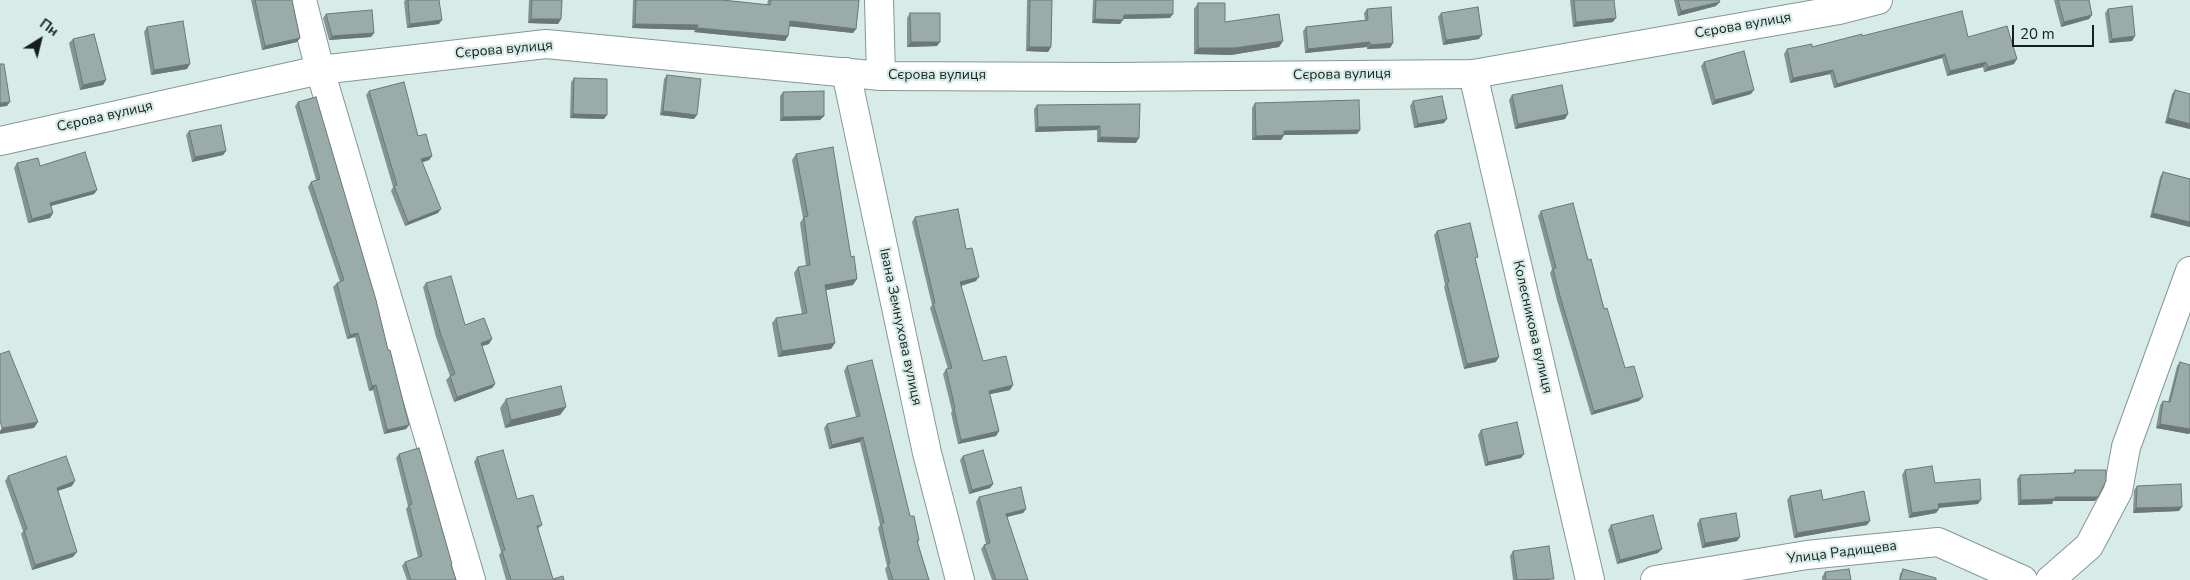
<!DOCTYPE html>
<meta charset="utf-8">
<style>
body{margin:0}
#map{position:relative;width:2190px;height:580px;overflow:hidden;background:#d7ece8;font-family:"Nunito Sans",sans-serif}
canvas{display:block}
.north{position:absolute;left:15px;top:15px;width:50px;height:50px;-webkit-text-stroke:4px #d7ece8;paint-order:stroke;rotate:36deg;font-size:14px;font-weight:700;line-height:20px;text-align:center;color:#161e1c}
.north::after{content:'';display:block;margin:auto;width:18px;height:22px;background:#161e1c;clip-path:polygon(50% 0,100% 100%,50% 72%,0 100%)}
.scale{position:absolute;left:2012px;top:25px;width:82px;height:22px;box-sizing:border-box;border:2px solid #161e1c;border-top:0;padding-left:6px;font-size:15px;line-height:18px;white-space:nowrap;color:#161e1c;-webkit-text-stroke:4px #d7ece8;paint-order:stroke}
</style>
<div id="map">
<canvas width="2190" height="580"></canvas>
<div class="north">Пн</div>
<div class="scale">20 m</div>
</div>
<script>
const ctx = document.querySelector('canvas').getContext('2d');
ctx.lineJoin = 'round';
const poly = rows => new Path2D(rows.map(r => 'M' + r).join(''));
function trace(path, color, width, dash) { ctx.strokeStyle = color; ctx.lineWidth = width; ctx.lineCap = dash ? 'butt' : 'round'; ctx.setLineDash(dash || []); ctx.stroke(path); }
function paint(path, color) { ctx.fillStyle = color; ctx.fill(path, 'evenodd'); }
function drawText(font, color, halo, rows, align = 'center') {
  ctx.font = font + ' "Nunito Sans",sans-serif'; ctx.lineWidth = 4.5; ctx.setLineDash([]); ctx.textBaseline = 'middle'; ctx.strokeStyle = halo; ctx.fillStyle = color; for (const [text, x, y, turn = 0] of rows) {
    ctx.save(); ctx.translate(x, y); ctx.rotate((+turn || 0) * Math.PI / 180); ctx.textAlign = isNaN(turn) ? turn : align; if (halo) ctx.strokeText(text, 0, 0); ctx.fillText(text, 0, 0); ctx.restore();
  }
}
const minor = poly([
 [302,0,320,70,471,580],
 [879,0,881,76],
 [846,72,927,453,960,580],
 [1473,74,1590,580],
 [1655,580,1807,555,1938,542,2023,580],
 [2050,580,2089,546,2118,491,2126,447,2190,271]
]);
const tertiary = poly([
 [0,141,320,70,546,44,881,76,1112,77,1473,74,1839,10,1878,0]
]);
trace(minor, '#839794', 30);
trace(tertiary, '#839794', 30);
trace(minor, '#fff', 28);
trace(tertiary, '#fff', 28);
paint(poly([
 [251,0,292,0,300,38,297,42,262,50],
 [405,0,439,0,439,24,407,28,404,2],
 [529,0,562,0,561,19,558,24,528,23],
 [633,0,722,0,767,5,768,0,859,0,856,29,853,33,789,26,788,36,785,41,694,32,695,30,632,28],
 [1027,0,1052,0,1051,47,1048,52,1026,51],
 [1093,0,1173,0,1170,18,1123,19,1120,24,1092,23],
 [1570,0,1614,0,1613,22,1573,27],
 [1674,0,1719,0,1716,6,1678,16],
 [2054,0,2089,0,2092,15,2089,19,2061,27],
 [1198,3,1225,22,1283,41,1279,47,1231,55,1194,54,1194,9],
 [1367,9,1393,43,1390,48,1367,49,1367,47,1305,53,1303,31,1306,27,1365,20,1364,13],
 [2108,9,2135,36,2132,41,2109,43,2105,13],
 [910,13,937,46,907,47,907,18],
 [1441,13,1479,39,1443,45,1438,17],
 [326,14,374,33,371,37,329,40,323,18],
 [147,27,187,69,151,75,144,32],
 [1862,36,1968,37,2014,64,1984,72,1983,67,1947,76,1942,58,1834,88,1830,74,1790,83,1784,54,1787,49,1812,47],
 [73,39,106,80,103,85,80,90,69,43],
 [1704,62,1751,94,1712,105,1701,66],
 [667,75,694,119,660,115,664,79],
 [574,78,604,119,570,118,571,82],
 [2175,90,2190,94,2190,129,2165,123,2172,94],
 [369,91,418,136,432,156,429,160,422,162,438,213,405,226,391,191,393,187,366,95],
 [783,92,824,116,820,120,780,121,780,96],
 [1512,95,1565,119,1515,129,1509,100],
 [1413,101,1444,123,1414,128,1410,106],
 [298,102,388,350,409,425,406,429,384,434,373,390,369,391,355,337,347,339,333,287,337,283,340,282,308,187,311,182,316,180,295,106],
 [1255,103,1360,130,1357,134,1284,135,1281,140,1252,140,1252,108],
 [1140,104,1136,143,1097,142,1097,130,1035,132,1034,109,1037,105],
 [189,131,226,151,223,155,192,162,186,135],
 [796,154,853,285,826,290,835,343,831,349,778,357,772,323,776,318,802,314,794,273,798,267,806,266,800,223,803,218,792,160],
 [17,163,40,166,97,190,94,194,51,206,53,213,50,218,28,223,14,168],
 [2163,172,2190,179,2190,227,2150,217,2160,177],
 [1541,211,1588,260,1625,368,1639,401,1591,415,1557,300,1550,273,1552,269,1538,216],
 [915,217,966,249,976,281,961,286,983,361,1013,385,1010,390,990,394,999,431,996,436,958,444,951,413,952,411,943,374,946,369,948,369,930,308,932,305,912,222],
 [1437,231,1475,260,1496,362,1464,369,1444,287,1445,285,1434,235],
 [426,283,465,325,489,344,482,346,495,384,492,388,454,402,446,380,450,376,436,337,423,287],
 [2180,362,2189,434,2156,428,2160,405,2163,401,2168,402,2177,366],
 [847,366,910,516,919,540,918,543,929,580,888,580,885,569,887,566,878,528,880,525,860,442,829,449,824,428,827,424,856,417,844,371],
 [506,399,566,407,560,415,505,428,500,408],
 [1481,430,1521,458,1485,466,1478,435],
 [399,454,452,564,451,566,456,580,407,580,402,566,405,562,418,557,406,509,408,506,396,458],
 [963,456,993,484,990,488,969,494,960,460],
 [477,457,542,525,538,529,553,579,564,580,506,580,499,555,501,552,474,462],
 [1905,470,1935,483,1978,504,1939,508,1936,513,1909,518,1902,475],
 [2075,470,2098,497,2095,501,2053,501,2052,504,2018,505,2017,479,2020,475,2073,473],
 [8,476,72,486,58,491,73,557,32,570,21,534,23,531,5,481],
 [2137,486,2179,511,2133,513,2134,490],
 [1790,496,1823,500,1867,525,1794,538,1787,500],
 [979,497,1026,509,1023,513,1007,517,1028,580,992,580,981,549,984,545,986,544,976,502],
 [1700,519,1740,537,1737,541,1702,548,1697,524],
 [1611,525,1658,553,1617,564,1608,530],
 [1513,551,1550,580,1513,580,1510,556],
 [1903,569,1936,580,1899,580,1900,574],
 [1825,572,1851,580,1822,580,1822,577]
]), '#849491');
paint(poly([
 [1720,2,1716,6,1678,16,1681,11],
 [1173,14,1170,18,1120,19,1124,15],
 [2092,15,2089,19,2061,27,2064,22],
 [1616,18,1613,22,1573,27,1576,22],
 [531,19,561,19,558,24,528,23],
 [1095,19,1123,20,1120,24,1092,23],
 [442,20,439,24,407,28,410,24],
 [790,21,856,29,853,33,787,26],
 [635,24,698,25,695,30,632,28],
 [697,28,788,36,785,41,694,32],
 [374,33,371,37,329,40,332,36],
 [1482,35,1479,39,1443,45,1446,40],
 [2135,36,2132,41,2109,43,2112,39],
 [300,38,297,42,262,50,265,46],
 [1283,41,1279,47,1231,55,1194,54,1198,48],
 [911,42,940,42,937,46,907,47],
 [1370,42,1367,47,1305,53,1308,49],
 [1393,43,1390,48,1367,49,1370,45],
 [1029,47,1051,47,1048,52,1026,51],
 [1945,54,1942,58,1834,88,1837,84],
 [2017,59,2014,64,1984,72,1988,67],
 [1986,62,1983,67,1947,76,1950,71],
 [190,64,187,69,151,75,154,70],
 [1833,70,1830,74,1790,83,1793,78],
 [106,80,103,85,80,90,83,85],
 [1754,90,1751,94,1712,105,1715,100],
 [10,102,7,106,0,107,0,103],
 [663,111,697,115,694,119,660,115],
 [573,114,607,115,604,119,570,118],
 [1568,114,1565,119,1515,129,1518,124],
 [824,116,820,120,780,121,783,117],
 [2168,118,2190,124,2190,129,2165,123],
 [1447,119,1444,123,1414,128,1418,124],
 [1100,126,1097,130,1035,132,1038,127],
 [1360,130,1357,134,1281,135,1284,131],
 [1284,135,1281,140,1252,140,1256,136],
 [1100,137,1139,138,1136,143,1097,142],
 [226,151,223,155,192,162,195,157],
 [432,156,429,160,418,164,421,159],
 [97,190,94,194,47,207,50,203],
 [441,209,438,213,405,226,408,222],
 [53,213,50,218,28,223,32,219],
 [2153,213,2190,222,2190,227,2150,217],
 [979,277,976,281,957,287,960,282],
 [857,279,853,285,821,291,825,285],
 [358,333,355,337,347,339,350,335],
 [492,339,489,344,478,347,481,343],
 [835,343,831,349,778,357,782,351],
 [1499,357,1496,362,1464,369,1467,364],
 [495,384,492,388,454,402,457,397],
 [376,385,373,390,369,391,372,386],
 [1013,385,1010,390,986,395,989,391],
 [1643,397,1639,401,1591,415,1594,411],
 [566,407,560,415,505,428,511,420],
 [38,422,34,428,0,434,0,431,2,428],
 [2160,424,2190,429,2190,433,2189,434,2156,428],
 [409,425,406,429,384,434,387,430],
 [999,431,996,436,958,444,961,440],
 [863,437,860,442,829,449,832,445],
 [1524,454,1521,458,1485,466,1488,462],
 [75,481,72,486,54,492,57,488],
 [993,484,990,488,969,494,972,490],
 [2055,497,2098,497,2095,501,2053,501,2052,504,2018,505,2021,500],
 [1981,500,1978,504,1935,508,1938,504],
 [2182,507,2179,511,2133,513,2136,508],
 [1026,509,1023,513,1002,518,1006,514],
 [1939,509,1936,513,1909,518,1912,513],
 [1870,521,1867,525,1794,538,1797,533],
 [1740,537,1737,541,1702,548,1705,543],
 [1662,549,1658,553,1617,564,1620,560],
 [77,552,73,557,32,570,35,565]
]), '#6b7876');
const building = poly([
 [255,0,292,0,300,38,265,46,255,0],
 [408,0,439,0,442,20,410,24,408,0],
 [532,0,562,0,561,19,531,19,532,0],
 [636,0,722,0,770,5,771,0,859,0,856,29,790,21,788,36,697,28,698,25,635,24,636,0],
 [1030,0,1052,0,1051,47,1029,47,1030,0],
 [1096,0,1173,0,1173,14,1124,15,1123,20,1095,19,1096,0],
 [1574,0,1614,0,1616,18,1576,22,1574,0],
 [1678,0,1719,0,1720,2,1681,11,1678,0],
 [2058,0,2089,0,2092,15,2064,22,2058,0],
 [1198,3,1225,3,1225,22,1279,14,1283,41,1235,48,1198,48,1198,3],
 [2132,6,2135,36,2112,39,2108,9,2132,6],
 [1391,7,1393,43,1370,45,1370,42,1308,49,1306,27,1368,20,1367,9,1391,7],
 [1478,7,1482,35,1446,40,1441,13,1478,7],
 [372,10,374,33,332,36,326,14,372,10],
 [1962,11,1968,37,2007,26,2017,59,1988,67,1986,62,1950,71,1945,54,1837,84,1833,70,1793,78,1787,49,1812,44,1812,47,1862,34,1862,36,1962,11],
 [910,13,940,13,940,42,911,42,910,13],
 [183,21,190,64,154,70,147,27,183,21],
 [94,34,106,80,83,85,73,39,94,34],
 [1744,51,1754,90,1715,100,1704,62,1744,51],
 [0,64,4,64,10,102,0,103,0,64],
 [667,75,701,79,697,115,663,111,667,75],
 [574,78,607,79,607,115,573,114,574,78],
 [404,82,418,136,426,134,432,156,421,159,441,209,408,222,394,186,397,185,369,91,404,82],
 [1562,85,1568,114,1518,124,1512,95,1562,85],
 [2175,90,2190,94,2190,124,2168,118,2175,90],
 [824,91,824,116,783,117,783,92,824,91],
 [1442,96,1447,119,1418,124,1413,101,1442,96],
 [316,97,376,300,388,350,390,350,409,425,387,430,376,385,372,386,358,333,350,335,337,283,344,280,311,182,320,179,298,102,316,97],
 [1359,100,1360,130,1284,131,1284,135,1256,136,1255,103,1359,100],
 [1140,104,1139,138,1100,137,1100,126,1038,127,1037,105,1140,104],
 [221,125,226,151,195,157,189,131,221,125],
 [833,147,851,257,854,256,857,279,825,285,835,343,782,351,776,318,807,313,798,267,810,265,804,217,808,216,796,154,833,147],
 [85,152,97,190,50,203,53,213,32,219,17,163,38,158,40,166,85,152],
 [2163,172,2190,179,2190,222,2153,213,2163,172],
 [1573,203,1588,260,1591,259,1604,309,1607,308,1625,368,1634,366,1643,397,1594,411,1560,296,1553,269,1556,268,1541,211,1573,203],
 [958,209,966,249,972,248,979,277,960,282,983,361,1006,356,1013,385,989,391,999,431,961,440,954,409,955,408,946,369,952,368,933,303,935,303,915,217,958,209],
 [1470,223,1478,257,1475,258,1499,357,1467,364,1447,283,1449,282,1437,231,1470,223],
 [451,276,465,325,484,318,492,339,481,343,495,384,457,397,450,376,455,374,440,332,426,283,451,276],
 [9,351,38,422,2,428,0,420,0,354,9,351],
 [872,360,910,516,914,516,919,540,917,541,929,580,893,580,888,564,890,563,881,523,884,523,863,437,832,445,827,424,860,416,847,366,872,360],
 [2180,362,2190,365,2190,429,2160,424,2163,401,2170,402,2180,362],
 [561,386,566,407,511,420,506,399,561,386],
 [1517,422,1524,454,1488,462,1481,430,1517,422],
 [419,448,452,564,451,565,456,580,411,580,405,562,422,556,409,505,412,504,399,454,419,448],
 [503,450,517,499,533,495,542,525,537,526,553,579,563,576,564,580,511,580,502,551,505,550,477,457,503,450],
 [983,450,993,484,972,490,963,456,983,450],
 [66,456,75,481,57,488,77,552,35,565,24,530,27,529,8,476,66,456],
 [1932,466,1935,483,1980,479,1981,500,1938,504,1939,509,1912,513,1905,470,1932,466],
 [2075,470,2106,470,2106,481,2098,497,2055,497,2055,499,2021,500,2020,475,2075,473,2075,470],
 [2181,484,2182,507,2136,508,2137,486,2181,484],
 [1021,487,1026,509,1006,514,1028,580,996,580,984,545,990,543,979,497,1021,487],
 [1821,490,1823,500,1864,491,1870,521,1797,533,1790,496,1821,490],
 [1736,513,1740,537,1705,543,1700,519,1736,513],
 [1653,515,1662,549,1620,560,1611,525,1653,515],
 [1549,546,1554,579,1517,580,1513,551,1549,546],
 [1849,569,1851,580,1826,580,1825,572,1849,569],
 [1903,569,1936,578,1936,580,1900,580,1903,569]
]);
paint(building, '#99aca9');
trace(building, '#6b7876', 1);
drawText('14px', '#161e1c', '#d7ece8', [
 ["Сєрова вулиця",1743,26,-10],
 ["Сєрова вулиця",504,50,-5],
 ["Сєрова вулиця",1342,75,-1],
 ["Сєрова вулиця",937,76],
 ["Сєрова вулиця",105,117,-13],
 ["Івана Земнухова вулиця",900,327,78],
 ["Колесникова вулиця",1532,327,77],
 ["Улица Радищева",1842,553,-7]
]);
</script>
